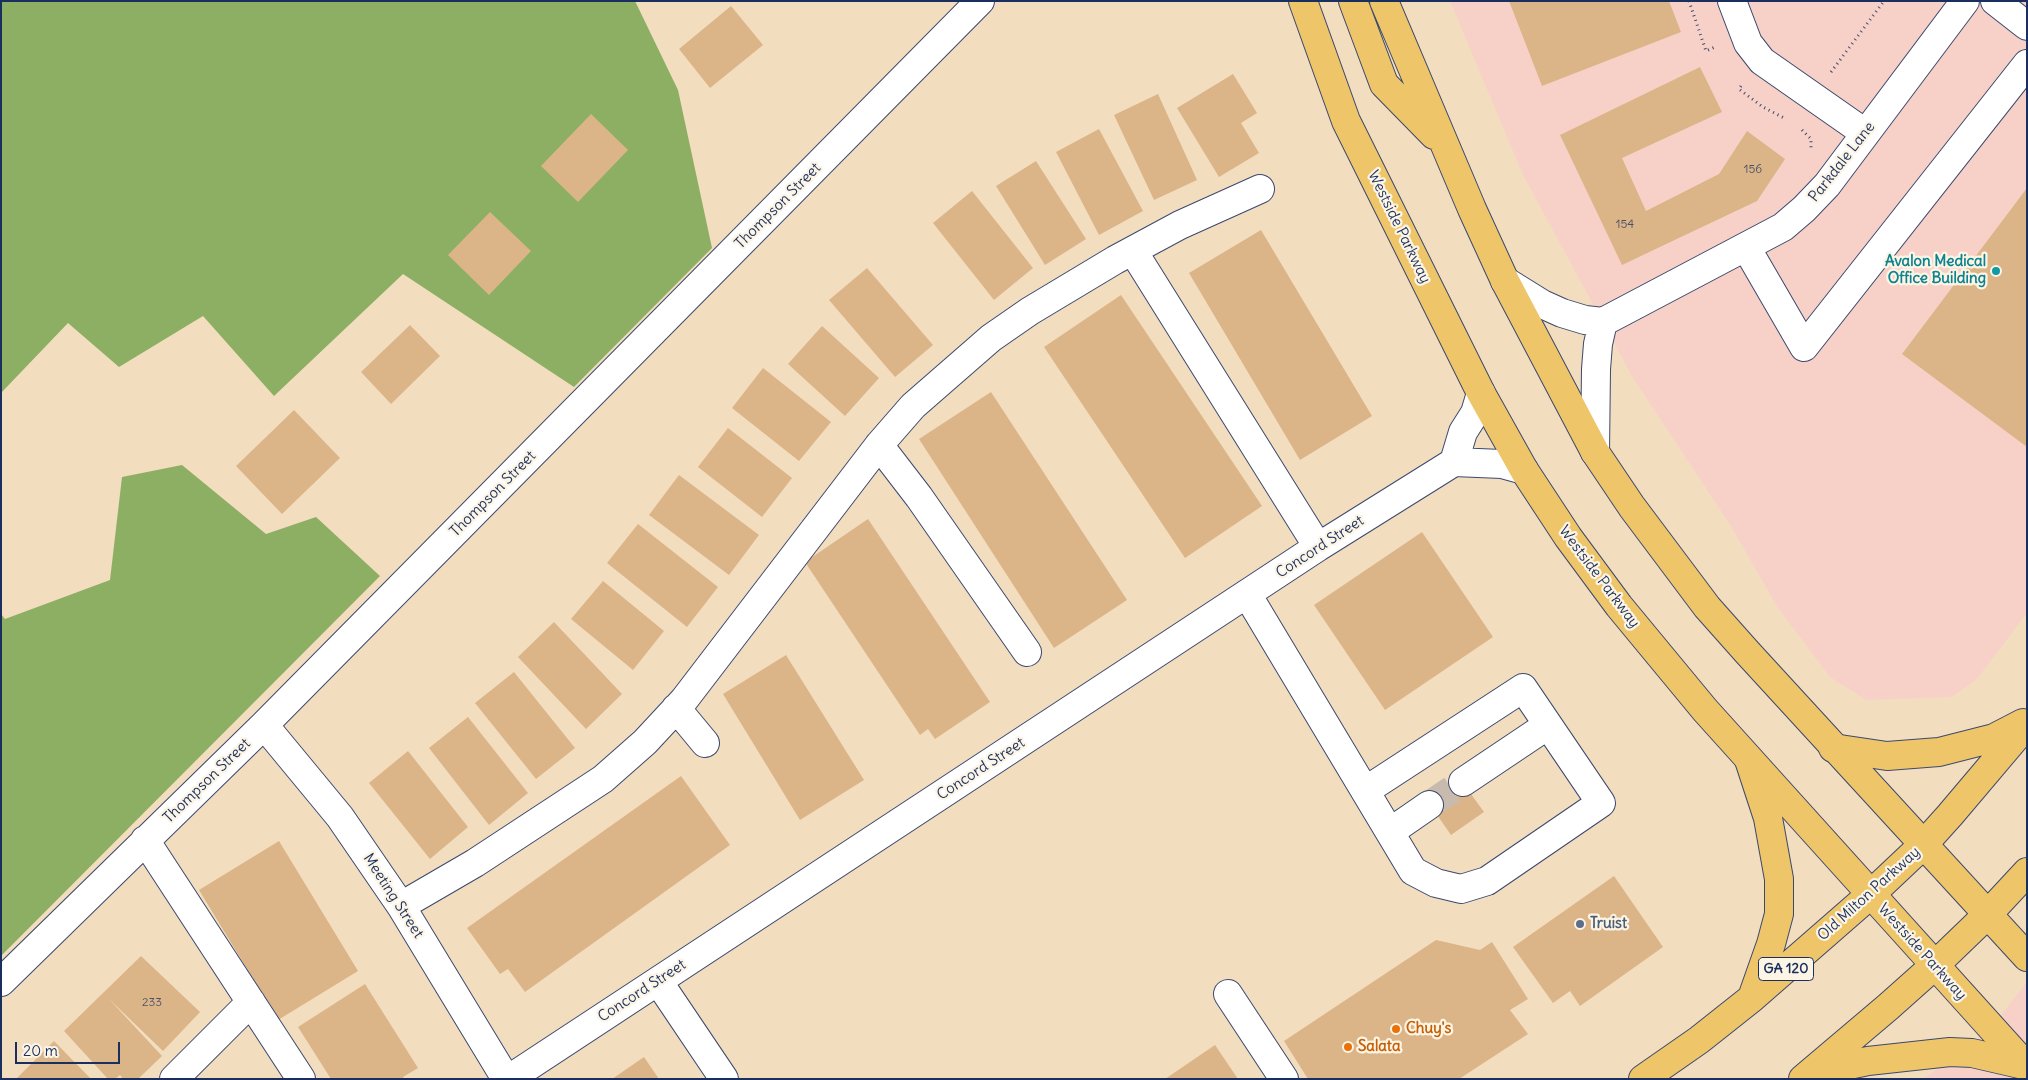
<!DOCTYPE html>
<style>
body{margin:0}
#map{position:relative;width:2028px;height:1080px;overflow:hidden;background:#f3ddbf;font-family:Delius,sans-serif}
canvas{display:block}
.frame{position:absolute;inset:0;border:2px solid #1b2f5e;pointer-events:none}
.scale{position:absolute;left:15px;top:1042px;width:105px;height:22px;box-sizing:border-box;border:2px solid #1b2f5e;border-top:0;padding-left:6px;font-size:15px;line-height:18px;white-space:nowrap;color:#1b2f5e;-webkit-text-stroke:4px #fcf5e5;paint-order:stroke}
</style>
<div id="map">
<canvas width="2028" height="1080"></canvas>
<div class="frame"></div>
<div class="scale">20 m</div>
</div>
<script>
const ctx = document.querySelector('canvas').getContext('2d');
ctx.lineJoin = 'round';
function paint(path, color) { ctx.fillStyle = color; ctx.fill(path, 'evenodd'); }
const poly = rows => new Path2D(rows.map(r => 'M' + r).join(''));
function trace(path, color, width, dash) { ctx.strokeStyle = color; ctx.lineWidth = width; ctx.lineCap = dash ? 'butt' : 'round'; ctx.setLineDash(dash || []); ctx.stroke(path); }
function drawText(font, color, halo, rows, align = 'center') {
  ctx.font = font + ' Delius,sans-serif'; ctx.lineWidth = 4.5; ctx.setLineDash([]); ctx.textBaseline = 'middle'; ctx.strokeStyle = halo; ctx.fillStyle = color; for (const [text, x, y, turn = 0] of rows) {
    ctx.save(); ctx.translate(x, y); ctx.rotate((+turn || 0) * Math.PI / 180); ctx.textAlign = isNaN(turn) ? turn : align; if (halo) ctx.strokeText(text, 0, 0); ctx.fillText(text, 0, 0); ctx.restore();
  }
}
paint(poly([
 [1450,1,2027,1,2027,613,1977,679,1952,697,1866,700,1830,677,1778,608,1729,523,1633,378,1523,175],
 [2027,982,2027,1079,1923,1079,1986,1034]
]), '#f7d1c8');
paint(poly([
 [1,1,635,1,678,90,712,248,574,387,403,274,274,396,203,316,119,367,68,323,1,393],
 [182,465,266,534,316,517,380,576,1,956,1,614,5,619,110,580,122,477]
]), '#8daf63');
paint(poly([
 [1509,1,1669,1,1681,32,1542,86],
 [731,6,763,45,710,88,679,49],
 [1700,67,1722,112,1622,158,1646,211,1719,174,1747,131,1785,159,1757,201,1622,265,1560,135],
 [1233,74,1257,113,1241,123,1259,153,1219,177,1177,108],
 [1158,94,1197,180,1154,200,1114,115],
 [591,114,628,150,578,202,541,166],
 [1099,129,1143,211,1099,235,1056,152],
 [1036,161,1086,239,1045,265,996,186],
 [2027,188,2027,447,1902,354],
 [972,191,1033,268,994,300,933,223],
 [490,212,531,251,489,295,448,255],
 [1261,230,1372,416,1300,460,1189,273],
 [867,268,933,345,895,377,829,300],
 [1121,295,1262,506,1185,558,1044,347],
 [410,325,440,356,391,404,361,372],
 [822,326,879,378,845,416,788,364],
 [763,368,831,422,799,461,732,408],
 [991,392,1127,600,1054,648,919,439],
 [294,410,340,458,282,514,236,466],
 [728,428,792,478,762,517,698,467],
 [679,475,759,535,729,575,649,515],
 [868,519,990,702,935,739,928,729,920,735,805,562],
 [638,524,718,587,687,627,607,563],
 [1422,532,1493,637,1385,710,1314,605],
 [603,581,664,631,633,670,571,619],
 [554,622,622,694,586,729,518,657],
 [786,655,864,780,800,820,723,694],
 [514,672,575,748,536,779,475,703],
 [468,717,528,793,489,825,429,748],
 [408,751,468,827,430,859,369,783],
 [681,776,730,845,525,992,508,969,500,974,467,928],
 [1458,776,1484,812,1451,835,1426,799],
 [279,841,358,971,278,1020,199,890],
 [1614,876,1663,947,1580,1006,1570,991,1553,1003,1513,947],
 [1436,940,1480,950,1492,942,1528,999,1510,1010,1528,1034,1459,1079,1308,1079,1284,1041],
 [141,956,200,1012,163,1051,109,999,162,1056,138,1079,123,1079,120,1075,115,1079,108,1079,64,1031],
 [365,984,418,1068,403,1077,404,1079,331,1079,298,1027],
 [54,1041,91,1079,16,1079],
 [1215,1045,1238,1079,1165,1079],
 [644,1057,659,1079,612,1079]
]), '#dbb588');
trace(poly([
 [1429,805,1463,782]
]), '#c8baac', 28, [28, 14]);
const minor = poly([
 [1732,1,1748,43,1762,61,1865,133],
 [1995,1,2027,26],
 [1746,247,1804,347,2027,64],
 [1133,251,1318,547],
 [1505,281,1542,304,1562,313,1585,320,1603,322,1783,227,1804,209,1827,185,1965,1],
 [879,445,919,497,1027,652],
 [1595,452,1596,369,1598,344,1603,322],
 [1454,462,1463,432,1475,413,1481,393],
 [1247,594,1413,871,1436,883,1461,889,1487,881,1601,803,1523,688,1365,791],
 [676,708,705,743],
 [264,725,340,817,401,906,506,1079],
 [1463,782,1548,725],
 [1390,832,1429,805],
 [145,840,301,1079],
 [401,906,475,863,603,779,645,742,684,700,879,445,913,406,991,338,1030,311,1115,260,1180,225,1260,189],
 [658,981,724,1079],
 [1,982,264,725,980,1],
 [1228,994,1284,1079],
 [174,1079,251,1002],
 [509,1079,1318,547,1454,462,1502,464,1524,470]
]);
const major = poly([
 [1303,1,1346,121,1481,393,1524,470,1568,537,1619,606,1705,710,2027,1067],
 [1353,1,1384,84,1434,135],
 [1384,1,1472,209,1505,281,1595,452,1632,507,1707,607,1747,652,2027,957]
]);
const highway = poly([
 [1833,748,1887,756,1939,752,1994,738,2023,723],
 [1749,760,1768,818,1779,879,1779,914,1771,944,1753,995],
 [1811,1073,1868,1061,1950,1052,1972,1053,2024,1065],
 [1643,1079,1699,1040,1752,998,1870,895,1923,845,1950,815,2027,724],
 [1803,1079,1888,1007,1934,966,1988,914,2027,872]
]);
trace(minor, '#3b496d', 30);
trace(major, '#3b496d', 30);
trace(highway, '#3b496d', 30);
trace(poly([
 [1689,1,1706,51,1715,47],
 [1831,72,1884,1],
 [1741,86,1739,89,1763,107,1784,118],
 [1802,130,1811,139,1811,150]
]), '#3b496d', 3, [1, 4]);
trace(minor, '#fff', 28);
trace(major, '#eec569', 28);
trace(highway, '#eec569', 28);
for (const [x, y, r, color] of [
 [1996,271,5,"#0f9aa8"],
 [1580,924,5,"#5c6f8a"],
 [1396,1029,5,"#e8710a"],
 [1348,1047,5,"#e8710a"]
]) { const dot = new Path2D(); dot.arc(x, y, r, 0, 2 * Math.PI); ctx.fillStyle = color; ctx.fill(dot); trace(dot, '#fcf5e5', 2); }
drawText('12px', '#4b5068', null, [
 ["156",1753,170],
 ["154",1625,225],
 ["233",152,1003]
]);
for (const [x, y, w] of [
 [1786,969,55]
]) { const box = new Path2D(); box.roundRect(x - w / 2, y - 11.5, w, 23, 4); ctx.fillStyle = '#fcf5e5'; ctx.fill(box); trace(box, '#1b2f5e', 1); }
drawText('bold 14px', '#1b2f5e', null, [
 ["GA 120",1786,969]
]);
drawText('15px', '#1b2f5e', '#fcf5e5', [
 ["Parkdale Lane",1842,162,-52],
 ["Thompson Street",778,206,-45],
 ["Westside Parkway",1399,227,64],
 ["Thompson Street",493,494,-45],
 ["Concord Street",1320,547,-33],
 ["Westside Parkway",1599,577,53],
 ["Concord Street",981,769,-33],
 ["Thompson Street",207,781,-44],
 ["Old Milton Parkway",1869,894,-42],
 ["Meeting Street",393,896,57],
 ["Westside Parkway",1922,952,48],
 ["Concord Street",642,991,-33]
]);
drawText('bold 15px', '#0d838f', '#fcf5e5', [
 ["Avalon Medical",1986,262],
 ["Office Building",1986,279]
], 'right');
drawText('bold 15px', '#4e5e75', '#fcf5e5', [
 ["Truist",1590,924]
], 'left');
drawText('bold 15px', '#c56008', '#fcf5e5', [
 ["Chuy's",1406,1029],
 ["Salata",1358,1047]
], 'left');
</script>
